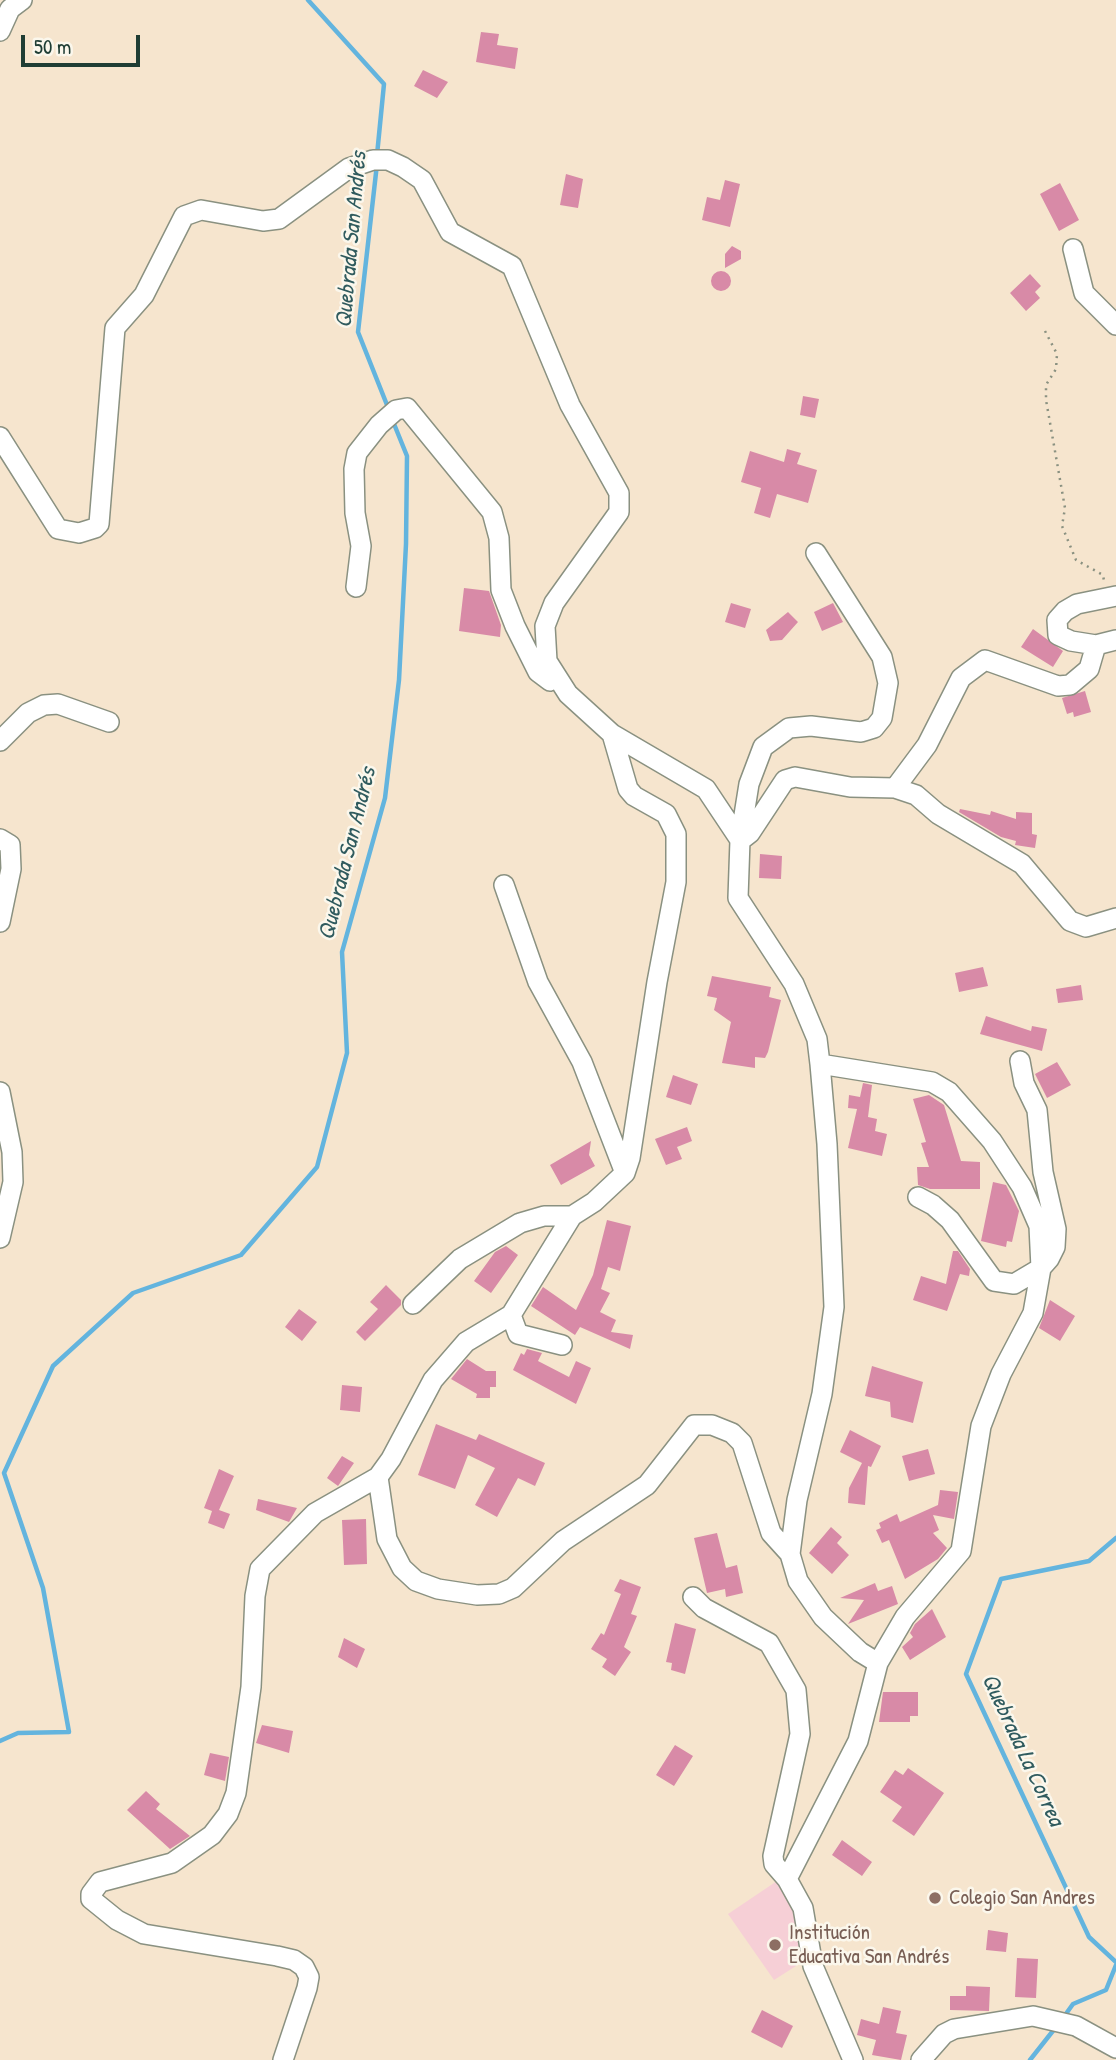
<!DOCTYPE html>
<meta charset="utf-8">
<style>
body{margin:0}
#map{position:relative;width:1116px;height:2060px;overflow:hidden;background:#f6e5ce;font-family:"Patrick Hand",sans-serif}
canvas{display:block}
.scale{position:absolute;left:21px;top:35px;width:119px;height:32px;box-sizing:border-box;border:4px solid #1f3d34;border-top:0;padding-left:9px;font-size:21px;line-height:24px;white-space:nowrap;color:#1f3d34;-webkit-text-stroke:5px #fbf7ec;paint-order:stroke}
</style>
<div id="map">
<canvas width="1116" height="2060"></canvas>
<div class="scale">50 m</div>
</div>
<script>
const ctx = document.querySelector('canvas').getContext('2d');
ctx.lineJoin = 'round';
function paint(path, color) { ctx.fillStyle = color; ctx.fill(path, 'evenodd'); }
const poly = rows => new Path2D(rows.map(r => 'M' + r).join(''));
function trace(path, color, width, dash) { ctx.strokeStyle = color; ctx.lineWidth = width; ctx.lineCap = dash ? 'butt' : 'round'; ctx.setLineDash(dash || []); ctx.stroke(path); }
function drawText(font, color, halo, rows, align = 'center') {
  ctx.font = font + ' "Patrick Hand",sans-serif'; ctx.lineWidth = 5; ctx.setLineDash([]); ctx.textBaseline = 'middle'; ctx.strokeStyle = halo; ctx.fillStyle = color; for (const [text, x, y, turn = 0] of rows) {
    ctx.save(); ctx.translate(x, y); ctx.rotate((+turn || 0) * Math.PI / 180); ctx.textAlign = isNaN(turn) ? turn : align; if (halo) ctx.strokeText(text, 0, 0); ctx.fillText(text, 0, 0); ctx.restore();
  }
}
paint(poly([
 [777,1881,805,1924,796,1966,774,1980,728,1914]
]), '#f6cfd6');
trace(poly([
 [308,0,384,84,377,155],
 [377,164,358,332,389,410],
 [1116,1538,1089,1561,1001,1579,966,1674,1089,1937,1116,1962],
 [0,1741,18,1733,69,1732,43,1588,4,1473,53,1366,133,1293,241,1255,317,1167,347,1053,342,952,385,798,399,680,406,544,407,456,392,419],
 [1063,2018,1073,2004,1106,1990,1116,1965],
 [1030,2060,1056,2027]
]), '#63b4de', 4.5);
paint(poly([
 [481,32,499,34,497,45,518,48,515,69,476,62],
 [423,70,448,82,437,98,414,86],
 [566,174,583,179,578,208,560,205],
 [725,180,740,184,730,227,702,220,707,197,720,200],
 [1060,183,1079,220,1059,231,1040,194],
 [732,246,741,251,741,259,725,268,725,254],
 '711 281a10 10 0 1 1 20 0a10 10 0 1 1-20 0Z',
 [1030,274,1041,286,1035,292,1040,298,1026,311,1010,293],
 [803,396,819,399,815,418,800,415],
 [787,449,801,453,797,464,817,470,808,503,777,494,770,518,754,513,761,488,741,482,750,451,784,462],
 [464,588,489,591,501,625,500,637,459,631],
 [731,603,751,609,745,628,725,622],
 [833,603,843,622,822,631,814,612],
 [788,612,798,622,782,640,770,641,766,630],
 [1033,629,1063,651,1053,667,1021,647],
 [1085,691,1091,712,1074,717,1073,712,1067,714,1062,698],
 [960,809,990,815,991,811,1016,819,1016,812,1032,813,1032,834,1037,835,1035,848,1015,845,1016,841,1001,837,959,812],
 [760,854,782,856,781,879,759,878],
 [983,967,988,986,959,992,955,973],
 [712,976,771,987,769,997,781,1000,768,1052,765,1058,755,1057,755,1068,722,1063,731,1022,714,1010,717,998,707,996],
 [1081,985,1083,1000,1058,1003,1056,989],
 [986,1016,1031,1031,1032,1026,1047,1029,1042,1051,980,1034],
 [1057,1062,1071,1085,1047,1098,1035,1074],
 [673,1075,698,1084,691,1105,666,1097],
 [863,1083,872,1085,868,1117,877,1119,875,1131,887,1134,882,1156,848,1148,857,1109,848,1108,849,1095,860,1097],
 [929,1095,944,1105,961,1161,980,1162,980,1189,930,1189,918,1185,917,1167,929,1167,921,1143,926,1142,913,1099],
 [687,1127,692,1141,677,1147,682,1159,666,1165,655,1139],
 [591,1141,589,1155,595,1166,561,1185,550,1165],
 [993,1182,1006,1185,1019,1211,1012,1242,1007,1241,1006,1247,981,1241],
 [607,1220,631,1226,620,1271,608,1267,601,1289,610,1293,600,1312,616,1320,611,1332,633,1335,630,1349,580,1327,575,1335,531,1306,543,1287,576,1310,593,1275],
 [506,1246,518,1255,491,1293,474,1281,495,1252],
 [953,1251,958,1251,970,1269,969,1276,960,1274,947,1311,913,1300,921,1276,946,1284],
 [386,1285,401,1300,401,1305,365,1341,356,1332,378,1309,370,1302],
 [1050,1300,1075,1316,1060,1341,1039,1328],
 [299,1309,317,1322,302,1341,285,1327],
 [527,1349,542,1353,538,1361,569,1377,576,1361,591,1368,576,1404,513,1370,521,1353,524,1355],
 [467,1359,486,1371,496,1371,496,1387,490,1387,490,1398,476,1398,477,1394,451,1379],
 [872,1366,923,1382,913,1423,891,1417,890,1402,865,1396],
 [342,1385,362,1387,360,1412,340,1410],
 [436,1424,476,1440,479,1434,545,1463,535,1486,518,1478,497,1517,475,1505,495,1468,468,1455,455,1489,418,1475],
 [850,1430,881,1446,871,1467,868,1466,865,1505,848,1503,849,1488,862,1463,840,1452],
 [928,1449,935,1474,909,1481,902,1456],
 [342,1456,354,1463,338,1486,327,1478],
 [219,1469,234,1476,219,1510,230,1514,224,1529,208,1523,212,1511,204,1508],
 [940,1490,958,1492,954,1519,933,1515,939,1530,933,1533,947,1548,938,1559,905,1579,889,1540,882,1543,876,1530,881,1528,879,1523,897,1514,900,1522,938,1505],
 [258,1499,297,1508,289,1522,256,1510],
 [366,1519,367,1564,344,1565,342,1520],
 [831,1527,842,1537,837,1543,849,1555,832,1574,809,1553],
 [717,1533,726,1568,737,1565,743,1593,726,1597,725,1589,707,1593,694,1538],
 [620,1579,641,1587,631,1614,637,1616,624,1647,631,1652,615,1676,602,1667,607,1659,591,1649,601,1633,604,1635,621,1594,614,1591],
 [875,1583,878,1591,892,1586,898,1604,848,1624,864,1600,840,1598],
 [932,1609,946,1637,910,1660,902,1647,913,1637,910,1633,915,1624],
 [675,1623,696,1629,685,1674,671,1670,672,1663,666,1662],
 [344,1638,365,1649,357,1668,338,1657],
 [883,1692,918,1692,918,1716,910,1716,910,1722,879,1722],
 [262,1725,293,1731,289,1753,256,1743],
 [675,1745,693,1756,674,1786,656,1775],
 [210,1753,229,1757,225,1781,204,1775],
 [908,1768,944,1793,914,1836,892,1821,902,1807,880,1792,895,1770,903,1775],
 [146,1791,160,1804,156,1809,190,1836,170,1849,127,1810],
 [842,1840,872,1862,862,1876,832,1855],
 [988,1930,1008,1933,1006,1952,986,1950],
 [1017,1958,1038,1959,1036,1998,1015,1997],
 [966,1986,990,1987,989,2011,950,2010,950,1996,966,1996],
 [883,2007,901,2011,896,2033,907,2035,901,2060,872,2055,876,2040,857,2035,861,2019,879,2024],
 [762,2010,793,2026,782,2048,751,2032]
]), '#d88aa7');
const minor = poly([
 [0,31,10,9,22,0],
 [1073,249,1084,293,1116,325],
 [0,437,58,529,79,533,95,528,99,524,115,328,144,295,184,216,201,210,263,221,279,219,349,168,373,160,388,160,403,167,422,180,450,232,512,266,570,405,619,493,619,512,554,603,545,626,547,661,568,694,612,734,706,789,740,840],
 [816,553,882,657,888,683,882,718,874,728,861,732,811,726,789,728,763,747,749,784,740,840,738,898,794,984,817,1039,820,1064,827,1144,834,1307,822,1394,797,1500,790,1554,798,1581,823,1617,860,1652,878,1663,858,1741,787,1879,803,1908,813,1966,853,2060],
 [356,587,361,546,355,513,354,469,357,453,379,425,396,410,407,408,492,512,499,538,501,590,515,626,538,672,550,681],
 [1096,645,1116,640],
 [0,741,28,713,44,705,58,704,109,722],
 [895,788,916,795,938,814,1022,864,1070,921,1086,927,1116,918],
 [0,839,10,845,11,869,0,922],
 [741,840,750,833,785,780,795,777,850,787,895,788,927,745,961,678,985,660,1058,686,1070,685,1089,669,1096,645,1071,641,1058,635,1057,620,1065,611,1077,604,1116,596],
 [504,885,538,982,582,1062,625,1173],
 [820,1064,932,1082,949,1092,992,1141,1022,1187,1039,1226,1041,1268,1033,1313,1001,1374,981,1426,961,1551,905,1617,878,1663],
 [0,1092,12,1152,13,1182,0,1238],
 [918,1197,933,1205,950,1220,994,1281,1014,1284,1041,1268,1049,1259,1055,1247,1056,1229,1043,1172,1037,1110,1024,1083,1020,1061],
 [413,1304,460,1259,520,1223,544,1216,572,1216],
 [511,1315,518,1334,562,1345],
 [378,1477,387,1539,402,1568,416,1581,438,1589,477,1595,499,1594,513,1588,563,1541,647,1485,694,1425,712,1425,732,1433,742,1443,771,1533,790,1554],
 [693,1597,704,1608,769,1643,796,1690,800,1734,773,1856,774,1864,787,1879],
 [283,2060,307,1988,309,1977,304,1967,294,1960,277,1956,144,1934,117,1920,91,1899,91,1894,100,1882,172,1863,212,1835,228,1814,236,1793,251,1687,255,1596,260,1569,315,1513,378,1477,391,1459,433,1380,466,1342,511,1315,572,1216,594,1202,625,1173,630,1158,657,982,676,882,676,834,666,814,634,796,628,789,612,734],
 [921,2060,944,2034,954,2029,1033,2016,1076,2026,1116,2048]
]);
trace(minor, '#8a9181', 22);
trace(poly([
 [1045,331,1057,354,1056,369,1046,385,1046,400,1065,508,1062,526,1076,560,1103,575,1104,581]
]), '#8a9181', 2.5, [2, 5]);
trace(minor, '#fff', 19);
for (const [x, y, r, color] of [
 [935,1898,7,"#8d6e63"],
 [775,1945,7,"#8d6e63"]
]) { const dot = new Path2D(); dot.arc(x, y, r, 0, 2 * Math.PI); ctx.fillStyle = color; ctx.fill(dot); trace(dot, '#fbf7ec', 2.5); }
drawText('21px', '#785e54', '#fbf7ec', [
 ["Colegio San Andres",949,1898],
 ["Institución",789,1933],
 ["Educativa San Andrés",789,1957]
], 'left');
drawText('italic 23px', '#305b5e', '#fbf7ec', [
 ["Quebrada San Andrés",352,240,-85],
 ["Quebrada San Andrés",348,854,-76],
 ["Quebrada La Correa",1022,1750,65]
]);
</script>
